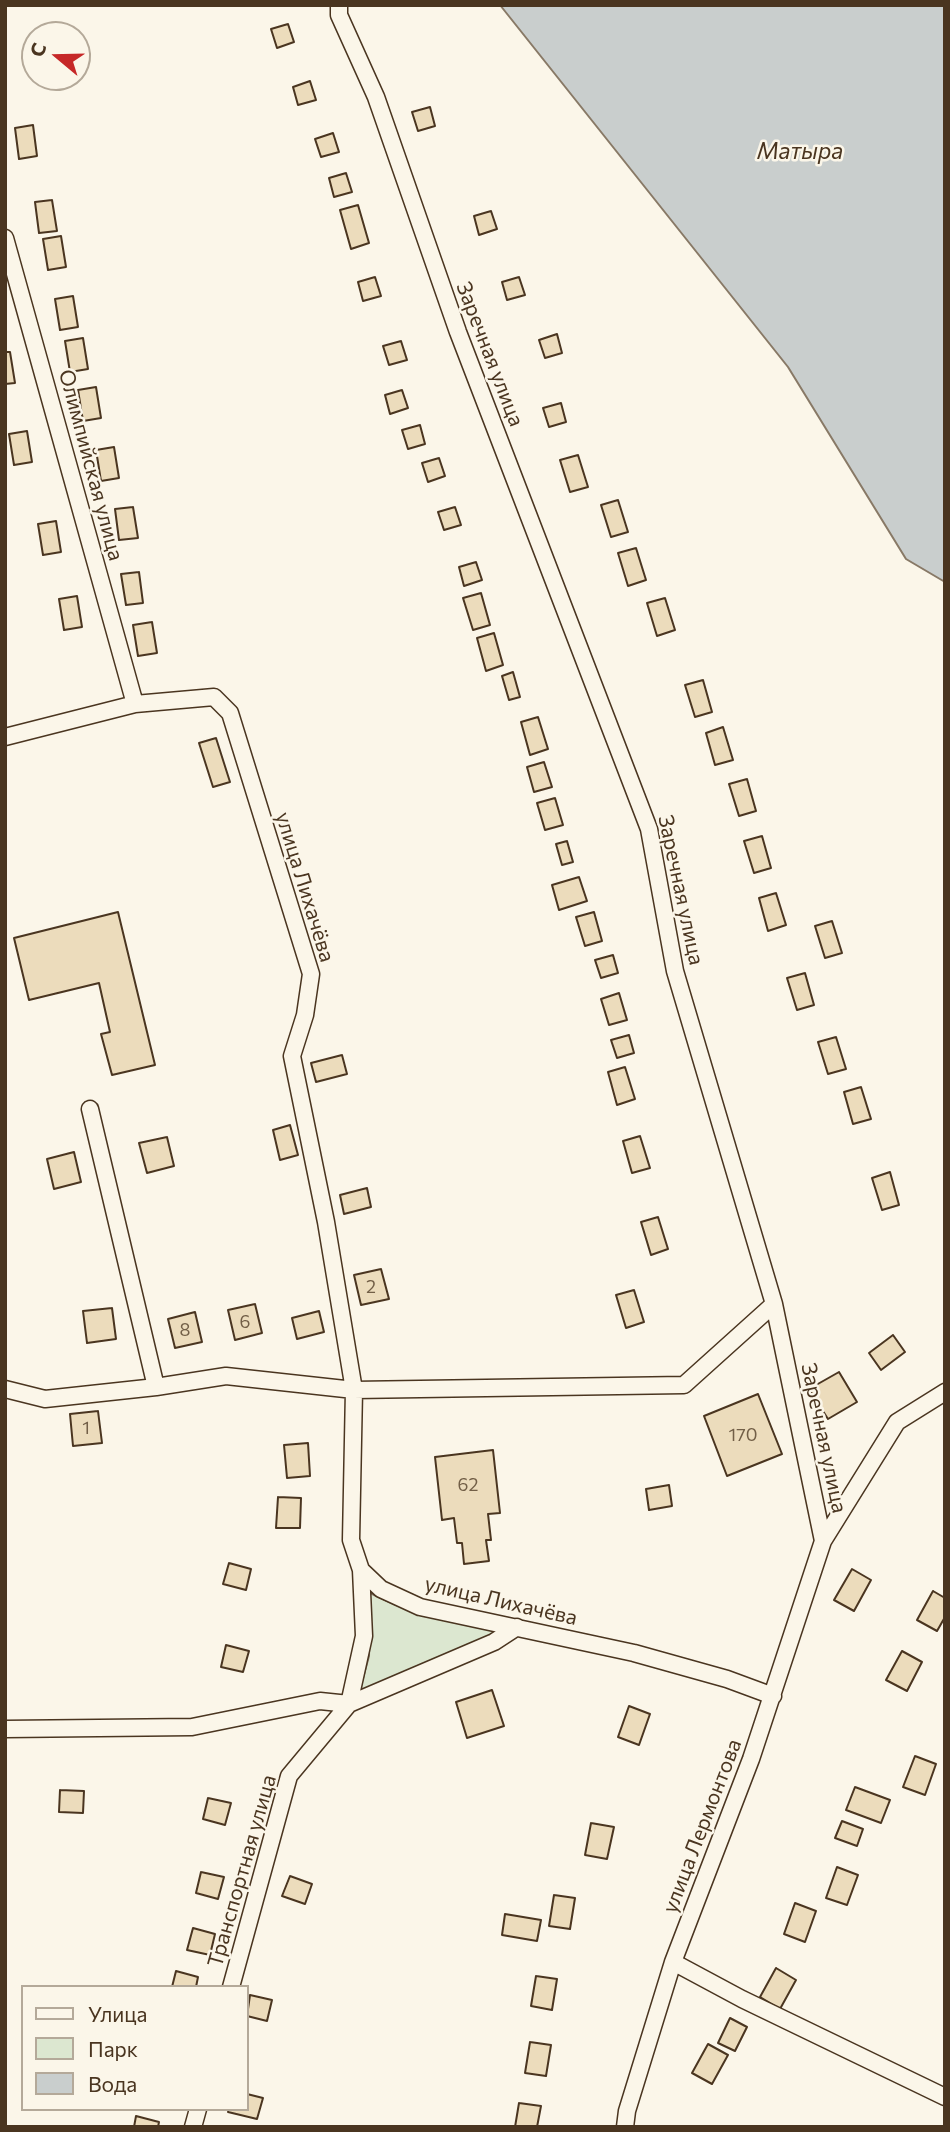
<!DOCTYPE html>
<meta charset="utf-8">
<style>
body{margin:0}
#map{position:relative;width:950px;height:2132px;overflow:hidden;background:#fbf6e9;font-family:Commissioner,sans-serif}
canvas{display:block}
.frame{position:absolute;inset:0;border:7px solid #4a3520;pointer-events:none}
.legend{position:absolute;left:21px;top:1985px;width:228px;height:126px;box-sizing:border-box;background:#fbf6e9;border:2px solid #b4a999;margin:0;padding:9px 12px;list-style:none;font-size:21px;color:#4a3520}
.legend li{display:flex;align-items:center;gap:14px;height:35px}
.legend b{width:35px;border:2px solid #b4a999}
.north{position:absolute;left:21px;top:21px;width:70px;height:70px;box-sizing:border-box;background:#fbf6e9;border:2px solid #b4a999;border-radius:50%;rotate:289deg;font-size:19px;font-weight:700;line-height:28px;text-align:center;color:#4a3520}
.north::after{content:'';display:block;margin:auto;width:24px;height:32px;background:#c62828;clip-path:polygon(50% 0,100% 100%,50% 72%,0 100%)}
</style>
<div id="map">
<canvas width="950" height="2132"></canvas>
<div class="frame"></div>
<ul class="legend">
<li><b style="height:9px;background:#fbf6e9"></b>Улица</li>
<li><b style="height:19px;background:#dce7d0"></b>Парк</li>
<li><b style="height:19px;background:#c9cecd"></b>Вода</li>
</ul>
<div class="north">С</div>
</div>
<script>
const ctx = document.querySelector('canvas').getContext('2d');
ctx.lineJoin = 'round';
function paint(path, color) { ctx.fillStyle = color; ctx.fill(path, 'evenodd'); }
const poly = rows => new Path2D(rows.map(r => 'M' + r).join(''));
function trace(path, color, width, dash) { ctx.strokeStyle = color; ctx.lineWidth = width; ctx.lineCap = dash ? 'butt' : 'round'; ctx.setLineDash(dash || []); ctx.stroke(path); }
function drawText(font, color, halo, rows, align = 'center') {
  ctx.font = font + ' Commissioner,sans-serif'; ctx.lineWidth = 5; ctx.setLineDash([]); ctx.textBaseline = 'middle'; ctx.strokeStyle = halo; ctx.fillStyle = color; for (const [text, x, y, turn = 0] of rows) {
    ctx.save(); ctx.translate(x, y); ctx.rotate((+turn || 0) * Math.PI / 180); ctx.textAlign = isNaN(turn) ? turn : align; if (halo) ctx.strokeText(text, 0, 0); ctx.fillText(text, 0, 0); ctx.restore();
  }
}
const green = poly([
 [370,1593,396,1605,495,1627,493,1637,359,1693,369,1656,370,1593]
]);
paint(green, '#dce7d0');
trace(green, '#887966', 2);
const water = poly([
 [500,5,945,5,945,582,906,559,788,367,500,5]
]);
paint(water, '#c9cecd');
trace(water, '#887966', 2);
const building = poly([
 [288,24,294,42,277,48,271,29,288,24],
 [310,81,316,100,298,105,293,87,310,81],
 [430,107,435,126,418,131,412,112,430,107],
 [33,125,37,156,19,159,15,128,33,125],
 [333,133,339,152,321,157,315,139,333,133],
 [346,173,352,192,334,197,329,178,346,173],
 [52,200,57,231,39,233,35,202,52,200],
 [358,205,369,243,351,249,340,210,358,205],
 [491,211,497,229,479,235,474,216,491,211],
 [61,236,66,267,48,270,43,239,61,236],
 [375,277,381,296,363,301,358,282,375,277],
 [519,277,525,295,507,300,502,282,519,277],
 [73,296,78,327,60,330,55,299,73,296],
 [557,334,562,353,545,358,539,340,557,334],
 [83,338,88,369,70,372,65,341,83,338],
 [401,341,407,360,389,365,383,346,401,341],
 [5,352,10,352,15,383,5,384,5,352],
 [96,387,101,418,83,421,78,390,96,387],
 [402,390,408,408,390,414,385,395,402,390],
 [561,403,566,422,549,427,543,408,561,403],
 [420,425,425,444,408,449,402,430,420,425],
 [27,431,32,462,14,465,9,434,27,431],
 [114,447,119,478,101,481,96,450,114,447],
 [578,455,588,487,570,492,560,460,578,455],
 [439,458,445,476,428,482,422,463,439,458],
 [618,500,628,532,611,537,601,505,618,500],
 [133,507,138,538,119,540,115,509,133,507],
 [455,507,461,525,444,530,438,512,455,507],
 [56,521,61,552,43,555,38,524,56,521],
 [636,548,646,580,628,586,618,553,636,548],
 [476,562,482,580,464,586,459,567,476,562],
 [139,572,143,603,126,605,121,574,139,572],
 [481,593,490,625,473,630,463,598,481,593],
 [77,596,82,627,64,630,59,599,77,596],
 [665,598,675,630,657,636,647,603,665,598],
 [152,622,157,653,138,656,133,625,152,622],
 [494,633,503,665,486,671,477,638,494,633],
 [513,672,520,697,509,700,502,676,513,672],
 [703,680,712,712,695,717,685,685,703,680],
 [538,717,548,749,530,755,521,722,538,717],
 [723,727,733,760,715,765,706,733,723,727],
 [216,738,230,782,213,787,199,743,216,738],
 [544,762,552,787,534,792,527,767,544,762],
 [747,779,756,811,739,816,729,784,747,779],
 [555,798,563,825,545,830,537,803,555,798],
 [762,836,771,868,754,873,744,841,762,836],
 [567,841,573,862,562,865,556,844,567,841],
 [579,877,587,901,559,910,552,885,579,877],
 [776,893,786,925,768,931,759,898,776,893],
 [118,912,155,1065,112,1075,101,1034,110,1032,99,983,29,1000,14,938,118,912],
 [594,912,602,941,585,946,576,917,594,912],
 [832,921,842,953,825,958,815,926,832,921],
 [613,955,618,973,601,978,595,960,613,955],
 [805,973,814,1005,797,1010,787,978,805,973],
 [619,993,627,1020,609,1025,601,999,619,993],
 [629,1035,634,1053,617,1058,611,1040,629,1035],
 [836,1037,846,1069,828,1074,818,1042,836,1037],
 [342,1055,347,1074,316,1082,311,1063,342,1055],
 [625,1067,635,1099,617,1105,608,1072,625,1067],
 [861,1087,871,1119,853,1124,844,1092,861,1087],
 [290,1125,298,1155,280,1160,273,1130,290,1125],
 [640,1136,650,1168,632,1173,623,1141,640,1136],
 [167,1137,174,1166,147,1173,139,1143,167,1137],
 [74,1152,81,1182,54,1189,47,1159,74,1152],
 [890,1172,899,1205,882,1210,872,1178,890,1172],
 [367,1188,371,1207,344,1214,340,1195,367,1188],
 [658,1217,668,1249,651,1255,641,1222,658,1217],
 [381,1269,389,1299,361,1305,354,1275,381,1269],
 [634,1290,644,1322,626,1328,616,1295,634,1290],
 [255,1304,262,1333,235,1340,228,1310,255,1304],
 [112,1308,116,1339,87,1343,83,1311,112,1308],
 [319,1311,324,1332,297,1339,292,1318,319,1311],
 [195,1312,202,1342,175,1348,168,1319,195,1312],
 [893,1335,905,1352,881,1370,869,1353,893,1335],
 [839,1372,857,1402,828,1419,809,1389,839,1372],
 [758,1394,782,1454,727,1476,704,1416,758,1394],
 [98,1411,102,1443,73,1446,70,1414,98,1411],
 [308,1443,310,1476,287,1478,284,1445,308,1443],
 [493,1450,500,1513,488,1514,491,1540,486,1540,489,1561,464,1564,462,1543,457,1543,454,1518,442,1520,435,1457,493,1450],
 [669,1485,672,1506,649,1510,646,1489,669,1485],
 [278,1497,301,1498,300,1528,276,1528,278,1497],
 [229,1563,251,1569,246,1590,223,1584,229,1563],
 [852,1569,871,1580,854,1611,834,1600,852,1569],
 [933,1591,945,1598,945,1617,937,1631,917,1620,933,1591],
 [226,1645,249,1651,243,1672,221,1667,226,1645],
 [902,1651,922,1662,907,1691,886,1680,902,1651],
 [492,1690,504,1726,467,1738,456,1702,492,1690],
 [629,1706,650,1714,639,1745,618,1737,629,1706],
 [915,1756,936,1764,925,1795,903,1787,915,1756],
 [855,1787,890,1800,881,1823,846,1810,855,1787],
 [60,1790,84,1791,83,1813,59,1812,60,1790],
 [208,1798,231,1803,225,1825,203,1819,208,1798],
 [842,1821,863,1829,857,1846,835,1838,842,1821],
 [591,1823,614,1827,607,1859,585,1855,591,1823],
 [837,1867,858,1875,847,1905,826,1898,837,1867],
 [201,1872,224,1877,218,1899,196,1893,201,1872],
 [290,1876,312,1884,305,1904,282,1896,290,1876],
 [554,1895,575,1898,570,1929,549,1926,554,1895],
 [795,1903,816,1911,805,1942,784,1934,795,1903],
 [505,1914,541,1920,537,1941,502,1935,505,1914],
 [193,1928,215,1934,210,1955,187,1950,193,1928],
 [776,1968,796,1980,780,2009,760,1997,776,1968],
 [176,1971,198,1977,196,1987,172,1987,176,1971],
 [536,1976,557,1979,552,2010,531,2006,536,1976],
 [250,1995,272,2000,267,2021,247,2016,250,1995],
 [730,2018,747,2027,735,2051,718,2043,730,2018],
 [530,2042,551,2045,546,2076,525,2073,530,2042],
 [708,2044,728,2055,712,2084,692,2073,708,2044],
 [247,2094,263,2098,257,2119,228,2112,229,2109,247,2109,247,2094],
 [519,2103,541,2106,537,2127,515,2127,519,2103],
 [136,2116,159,2122,158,2127,134,2127,136,2116]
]);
paint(building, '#ecdcbc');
trace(building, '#4a3520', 2);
const street = poly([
 [339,5,339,15,376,97,458,332,649,829,675,971,774,1304,823,1541],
 [5,238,135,704],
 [5,737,135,704,214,697,230,713,311,974,305,1015,292,1056,326,1222,354,1390,351,1540,361,1570,381,1589,420,1607,634,1653,727,1679,773,1696],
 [90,1109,156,1387],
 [5,1389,45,1399,156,1387,226,1376,354,1390,684,1385,774,1304],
 [5,1729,192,1727,320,1701,349,1704,494,1642,517,1627],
 [673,1962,742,1999,945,2097],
 [231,1987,289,1776,349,1704,364,1636,361,1570],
 [193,2127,198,2109],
 [625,2127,627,2111,673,1962,751,1759,823,1541,897,1422,945,1392]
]);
trace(street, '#4a3520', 19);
trace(street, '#fbf6e9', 16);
drawText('18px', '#725f47', null, [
 ["2",371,1287],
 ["6",245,1322],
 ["8",185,1330],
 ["1",86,1428],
 ["170",743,1435],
 ["62",468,1485]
]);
drawText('21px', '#4a3520', '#fbf6e9', [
 ["Заречная улица",490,354,69],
 ["Олимпийская улица",91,465,75],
 ["улица Лихачёва",305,887,73],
 ["Заречная улица",681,890,78],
 ["Заречная улица",824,1438,78],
 ["улица Лихачёва",501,1601,13],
 ["улица Лермонтова",702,1826,-69],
 ["Транспортная улица",242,1871,-74]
]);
drawText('italic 23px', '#4a3520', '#fbf6e9', [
 ["Матыра",800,151]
]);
</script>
